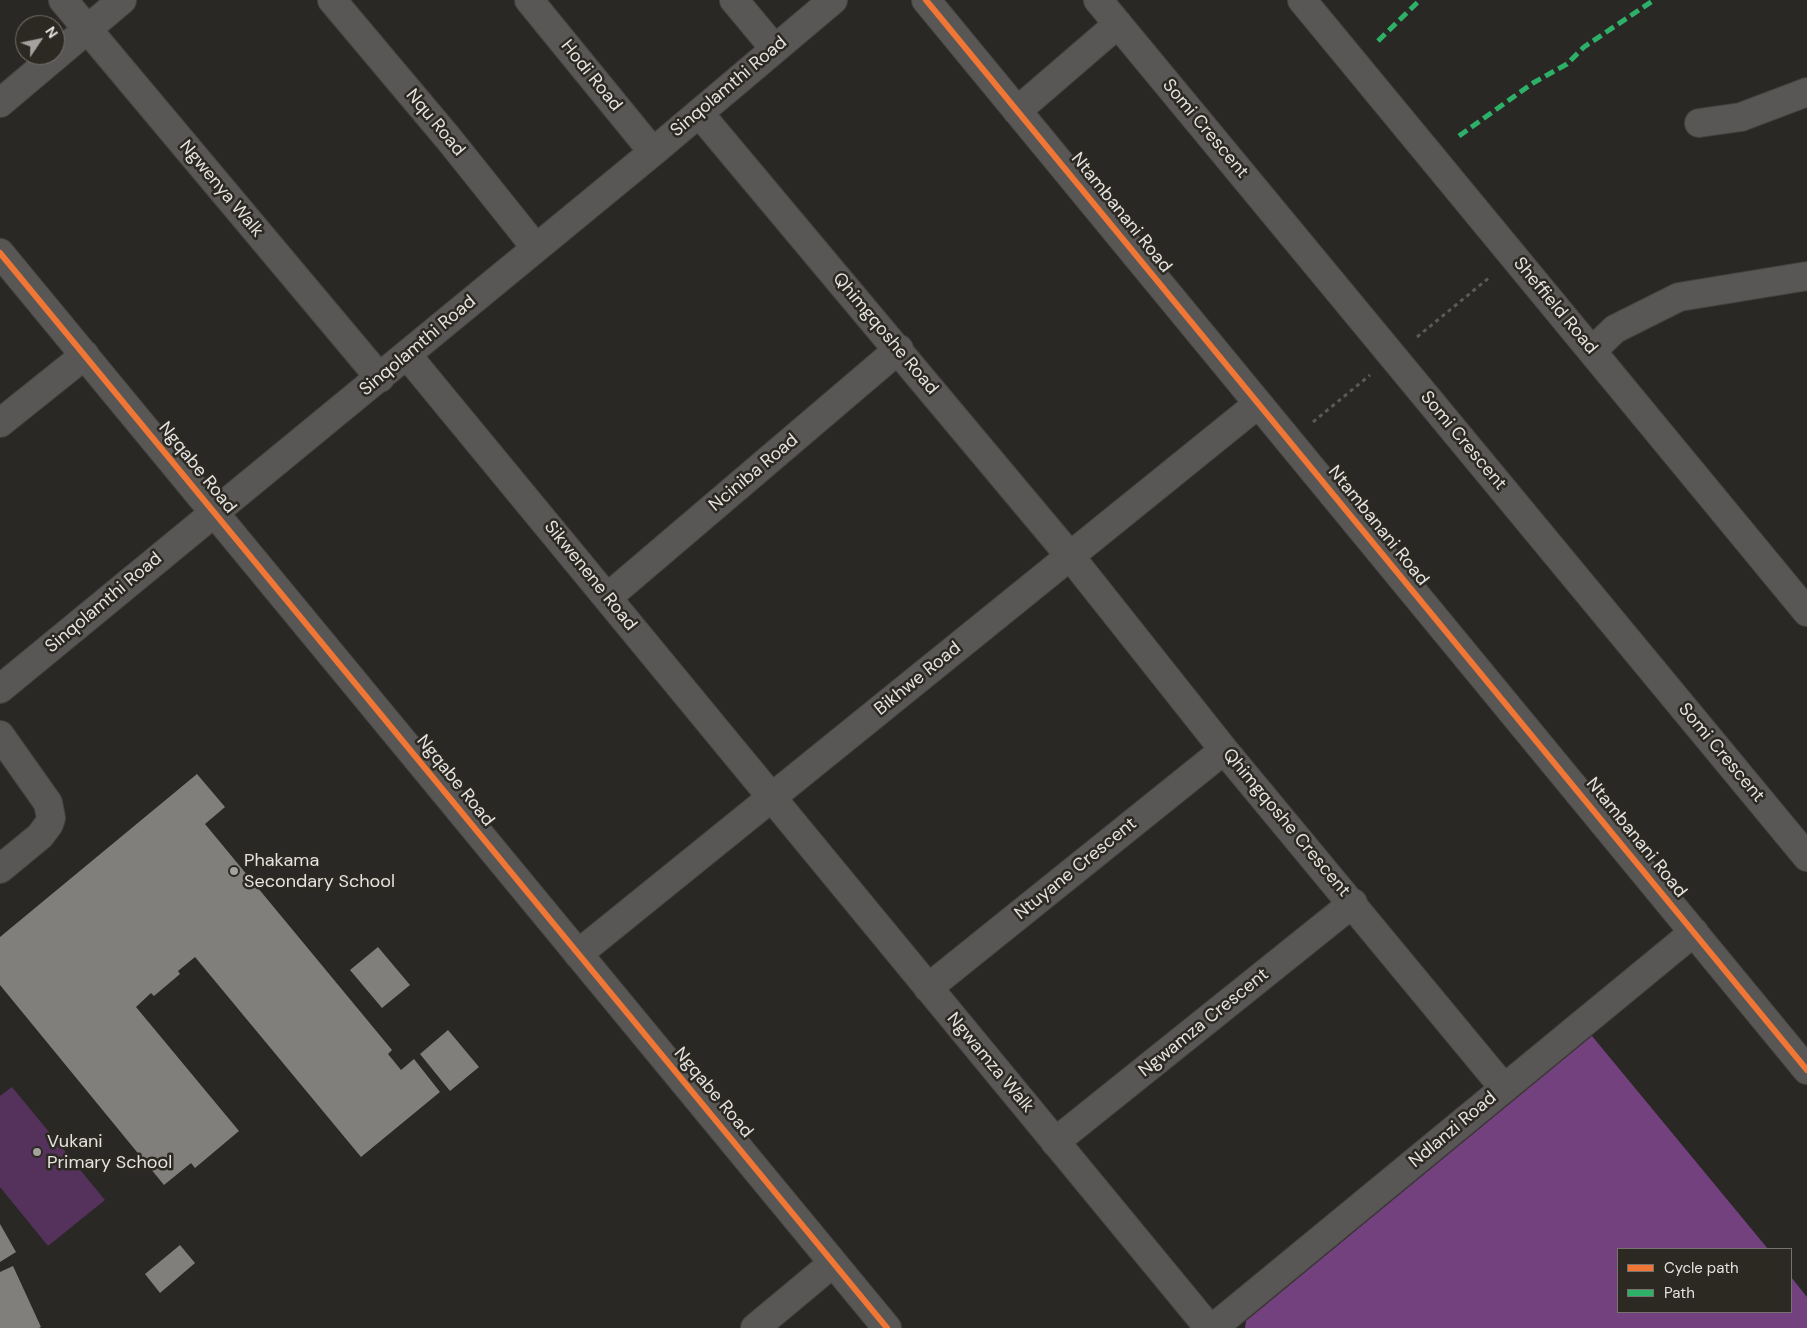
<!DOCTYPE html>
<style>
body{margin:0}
#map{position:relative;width:1807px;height:1328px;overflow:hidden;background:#2a2824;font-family:"DM Sans",sans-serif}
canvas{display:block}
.legend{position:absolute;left:1617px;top:1248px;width:175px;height:65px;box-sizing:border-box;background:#2c2922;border:1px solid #76736e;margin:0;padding:6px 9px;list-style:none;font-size:15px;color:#e5e3df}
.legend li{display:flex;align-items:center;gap:10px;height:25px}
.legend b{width:25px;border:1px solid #76736e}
.north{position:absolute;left:15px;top:15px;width:50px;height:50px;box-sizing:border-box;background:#2c2922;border:1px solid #76736e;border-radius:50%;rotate:56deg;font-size:14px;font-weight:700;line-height:20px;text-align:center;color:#e5e3df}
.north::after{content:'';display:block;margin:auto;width:18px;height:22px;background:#a4a29e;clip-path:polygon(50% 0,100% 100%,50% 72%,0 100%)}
</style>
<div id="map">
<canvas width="1807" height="1328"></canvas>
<ul class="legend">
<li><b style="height:6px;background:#f07635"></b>Cycle path</li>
<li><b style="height:6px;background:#2db169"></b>Path</li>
</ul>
<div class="north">N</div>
</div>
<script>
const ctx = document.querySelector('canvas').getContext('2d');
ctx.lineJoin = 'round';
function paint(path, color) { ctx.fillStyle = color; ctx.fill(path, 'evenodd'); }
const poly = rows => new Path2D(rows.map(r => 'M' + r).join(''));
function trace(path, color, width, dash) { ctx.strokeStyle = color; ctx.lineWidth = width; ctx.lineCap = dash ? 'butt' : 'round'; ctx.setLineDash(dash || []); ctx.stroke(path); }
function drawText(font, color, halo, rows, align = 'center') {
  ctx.font = font + ' "DM Sans",sans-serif'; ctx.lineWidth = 5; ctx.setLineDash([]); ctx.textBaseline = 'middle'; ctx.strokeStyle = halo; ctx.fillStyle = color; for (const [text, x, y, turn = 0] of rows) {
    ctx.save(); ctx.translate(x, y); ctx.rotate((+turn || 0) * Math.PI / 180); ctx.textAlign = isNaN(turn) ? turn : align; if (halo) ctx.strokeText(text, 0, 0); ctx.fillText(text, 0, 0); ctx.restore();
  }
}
paint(poly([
 [12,1087,105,1200,48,1246,0,1187,0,1096]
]), '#54325b');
paint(poly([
 [1592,1036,1768,1249,1618,1249,1618,1312,1791,1312,1791,1277,1807,1297,1807,1328,1245,1328,1246,1321]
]), '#73417e');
paint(poly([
 [197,774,225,807,205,824,392,1050,388,1054,401,1070,414,1059,440,1092,361,1157,195,957,178,971,180,974,154,996,151,993,136,1007,239,1131,195,1168,191,1163,164,1185,0,985,0,937],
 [378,947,410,985,382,1008,350,970],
 [448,1030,479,1067,450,1091,420,1054],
 [0,1224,16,1252,0,1262],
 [180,1245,195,1263,160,1293,145,1274],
 [13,1266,41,1327,39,1328,0,1328,0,1272]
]), '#817f7c');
const minor = poly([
 [63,0,380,378],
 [332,0,448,138,536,248],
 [529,0,653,152],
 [734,0,774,48],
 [926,0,1807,1070],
 [1098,0,1807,857],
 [1302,0,1807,612],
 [0,103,122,0],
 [1017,111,1118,24],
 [699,113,1070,556,1224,750,1504,1088],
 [1699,123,1741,117,1807,92],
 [0,253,887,1328],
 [1592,351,1615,329,1679,297,1807,276],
 [407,355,1209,1328],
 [0,423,85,355],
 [608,597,899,349],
 [0,689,653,152,833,0],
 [0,735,48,803,51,818,49,824,40,836,0,869],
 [578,954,1258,404],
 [928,988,1224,750],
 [1055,1142,1353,903],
 [755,1328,833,1263],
 [1213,1328,1694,932]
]);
trace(minor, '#454340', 30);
trace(poly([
 [1417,337,1490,277],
 [1313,422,1370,375]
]), '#5b5a58', 3, [4, 4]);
trace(minor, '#585755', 28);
trace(poly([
 [1378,41,1420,0],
 [1459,136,1533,83,1567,64,1584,47,1654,0]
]), '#2db169', 5, [10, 5]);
trace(poly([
 [926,0,1807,1070],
 [0,253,887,1328]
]), '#f07635', 6);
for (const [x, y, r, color] of [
 [234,871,5,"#a4a29e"],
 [37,1152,5,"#a4a29e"]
]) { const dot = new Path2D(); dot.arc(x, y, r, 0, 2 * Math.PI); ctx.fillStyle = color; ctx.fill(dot); trace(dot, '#2c2922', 2); }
drawText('18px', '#e5e3df', '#2c2922', [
 ["Hodi Road",591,76,51],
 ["Sinqolamthi Road",729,87,-40],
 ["Nqu Road",435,123,50],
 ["Somi Crescent",1205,129,50],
 ["Ngwenya Walk",221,189,50],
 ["Ntambanani Road",1121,213,51],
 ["Sheffield Road",1555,306,50],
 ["Qhimgqoshe Road",885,334,50],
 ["Sinqolamthi Road",418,346,-40],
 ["Somi Crescent",1463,441,50],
 ["Ngqabe Road",197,468,51],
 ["Nciniba Road",754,473,-40],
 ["Ntambanani Road",1378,526,51],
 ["Sikwenene Road",590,576,51],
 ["Sinqolamthi Road",104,603,-40],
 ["Bikhwe Road",918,679,-39],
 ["Somi Crescent",1721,753,50],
 ["Ngqabe Road",455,781,51],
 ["Qhimgqoshe Crescent",1286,823,50],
 ["Ntambanani Road",1636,838,51],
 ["Ntuyane Crescent",1076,869,-39],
 ["Ngwamza Crescent",1204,1023,-39],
 ["Ngwamza Walk",990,1063,50],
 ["Ngqabe Road",713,1093,50],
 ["Ndlanzi Road",1453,1130,-40]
]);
drawText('18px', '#e5e3df', '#2c2922', [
 ["Phakama",244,861],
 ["Secondary School",244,882],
 ["Vukani",47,1142],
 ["Primary School",47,1163]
], 'left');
</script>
